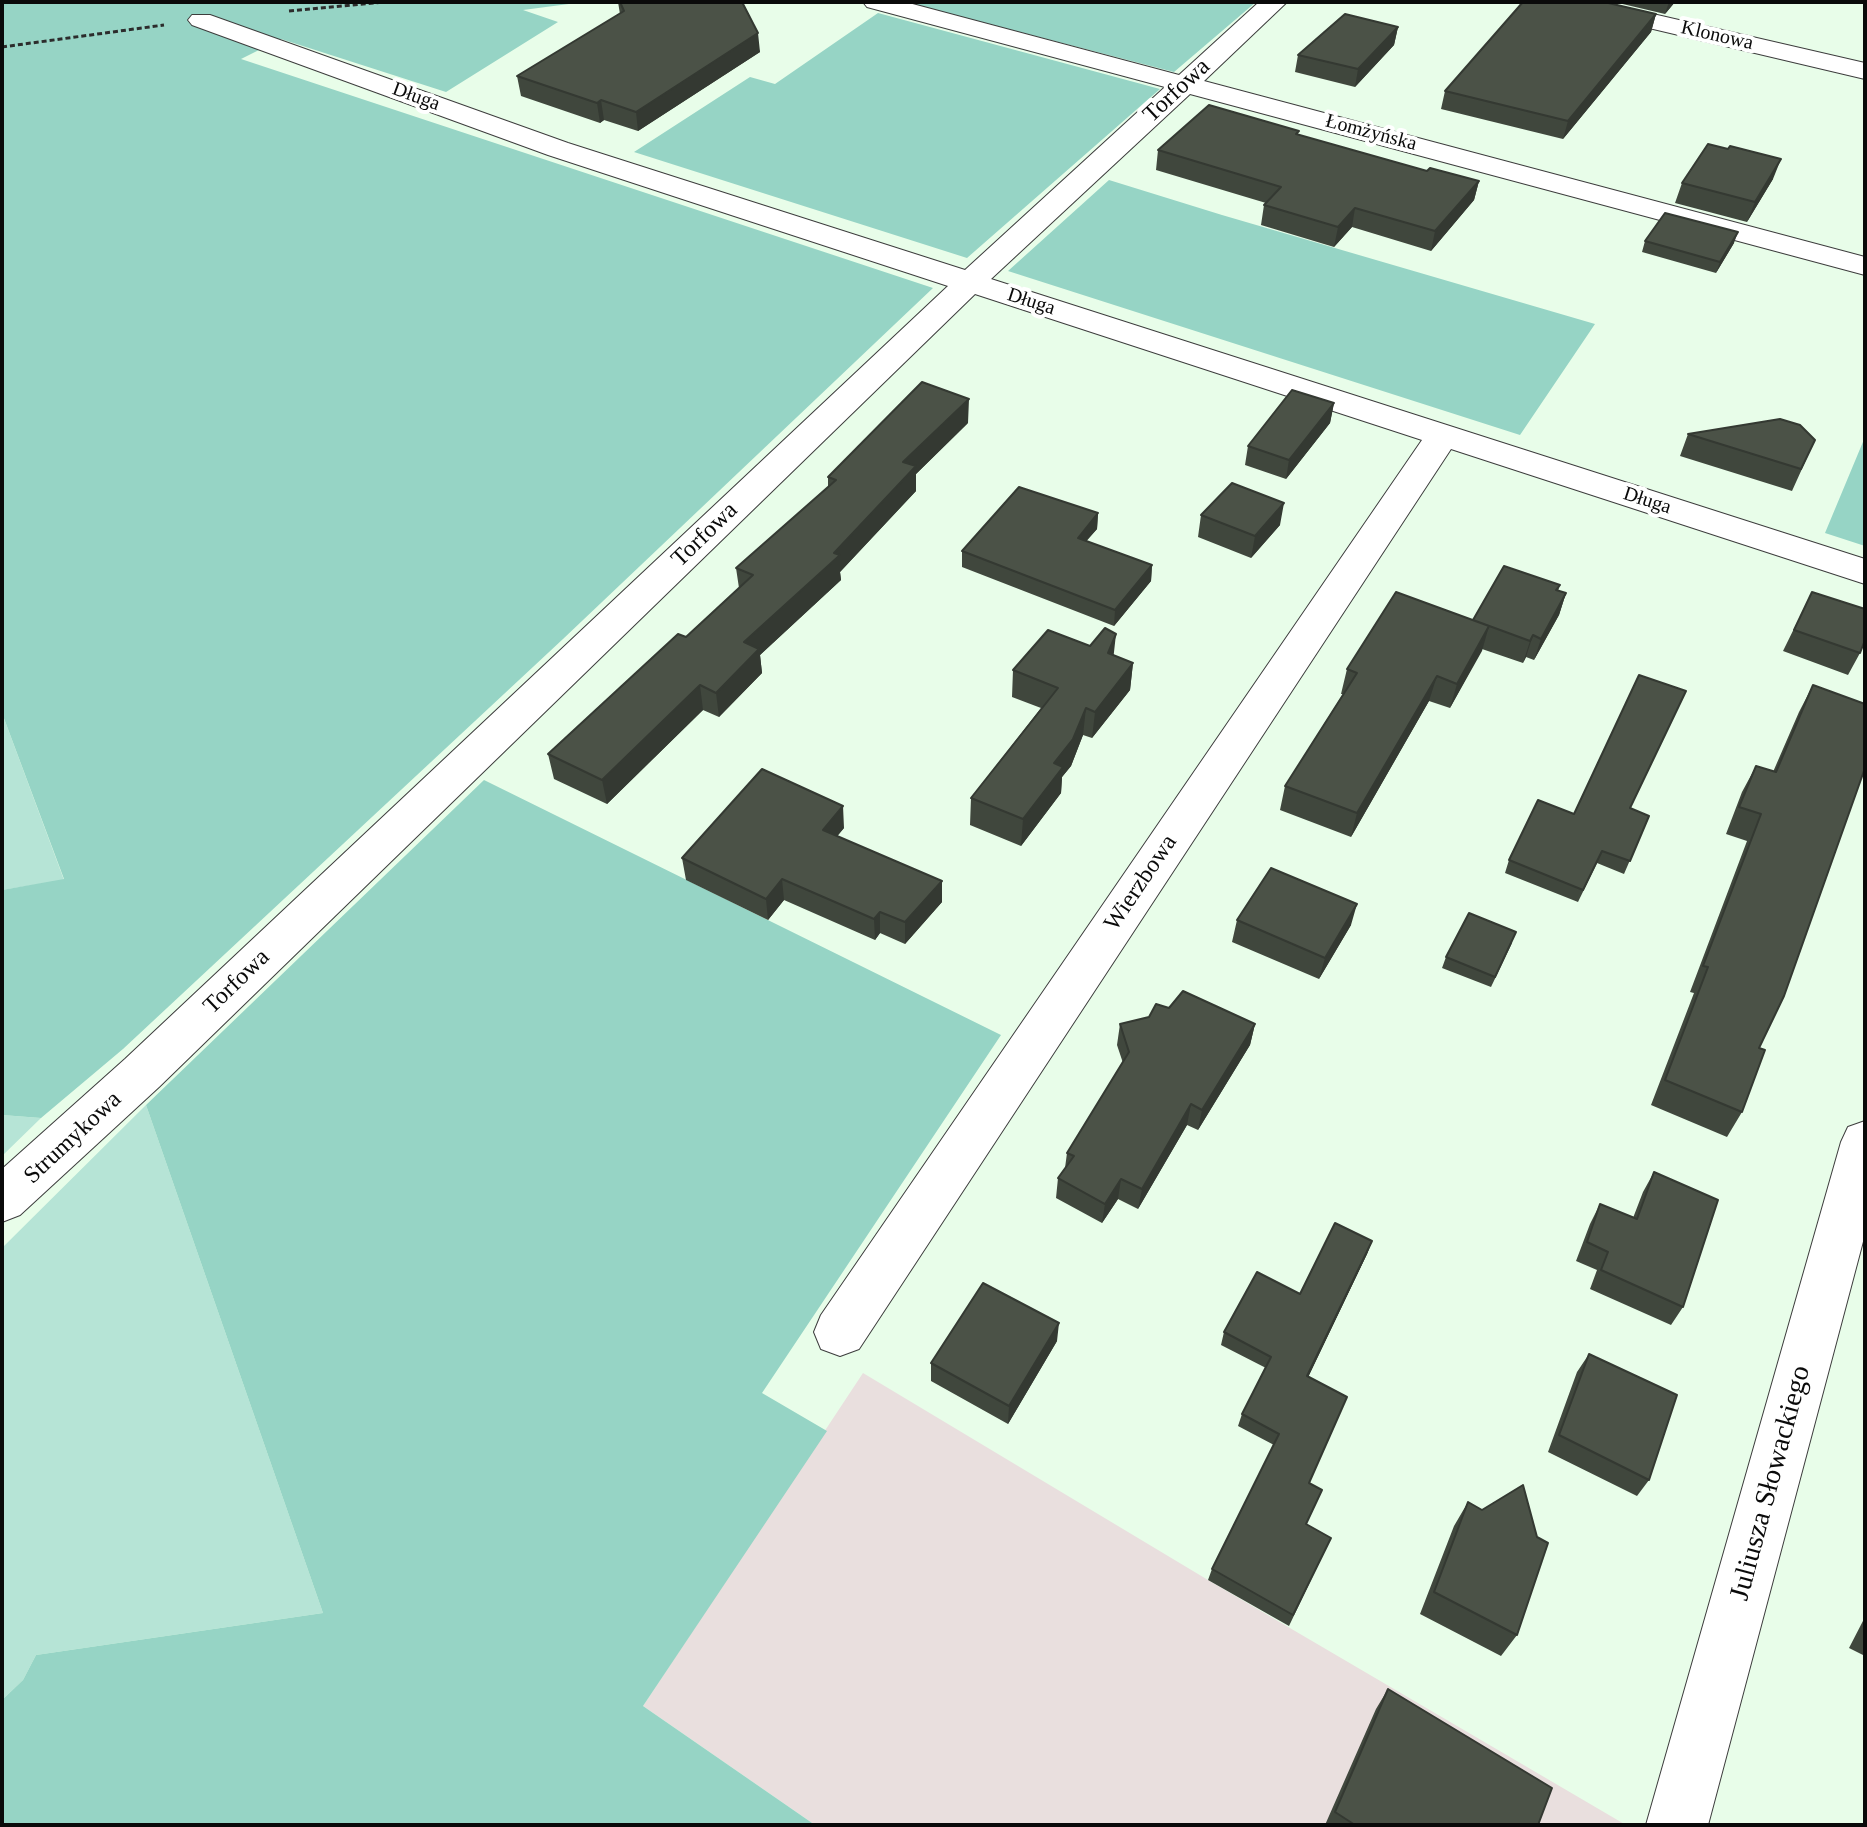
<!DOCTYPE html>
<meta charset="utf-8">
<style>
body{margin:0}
#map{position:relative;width:1867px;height:1827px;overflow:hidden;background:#e8fde9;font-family:Georgia,serif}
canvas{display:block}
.frame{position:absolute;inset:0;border:4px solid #0a0a0a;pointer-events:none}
</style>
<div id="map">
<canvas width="1867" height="1827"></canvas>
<div class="frame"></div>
</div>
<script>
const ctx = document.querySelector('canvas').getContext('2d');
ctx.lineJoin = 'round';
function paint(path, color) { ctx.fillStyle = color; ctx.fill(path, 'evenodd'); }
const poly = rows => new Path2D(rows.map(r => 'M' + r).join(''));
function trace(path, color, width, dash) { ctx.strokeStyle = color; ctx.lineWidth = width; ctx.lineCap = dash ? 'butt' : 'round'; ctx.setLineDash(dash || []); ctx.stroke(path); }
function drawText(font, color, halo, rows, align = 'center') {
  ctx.font = font + ' Georgia,serif'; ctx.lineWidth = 8; ctx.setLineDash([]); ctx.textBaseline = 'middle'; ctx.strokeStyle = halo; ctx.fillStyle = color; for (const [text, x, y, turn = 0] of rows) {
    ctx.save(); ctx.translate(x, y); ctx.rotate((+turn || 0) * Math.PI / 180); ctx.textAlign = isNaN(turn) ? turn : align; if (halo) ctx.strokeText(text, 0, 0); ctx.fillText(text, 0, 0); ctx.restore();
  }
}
paint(poly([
 [863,1373,1208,1580,1626,1825,815,1825,643,1706]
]), '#e9dfde');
paint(poly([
 [2,713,64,880,2,890],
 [146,1105,323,1613,36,1655,23,1680,2,1700,2,1248],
 [2,1115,41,1118,2,1156]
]), '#b6e4d6');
paint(poly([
 [2,2,584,2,523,10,558,22,446,92,281,39,241,59,933,288,563,639,123,1049,41,1118,2,1115,2,890,64,879,2,713],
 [904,2,1256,2,1174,72],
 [878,13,1160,89,967,258,634,152,750,77,775,84],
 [1109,180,1222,215,1595,324,1520,435,1008,271],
 [1865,437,1865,546,1825,533],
 [484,780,1001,1035,762,1393,827,1431,643,1706,815,1825,2,1825,2,1700,23,1680,36,1655,323,1613,146,1105]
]), '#96d4c5');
const minor = poly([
 [863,2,905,2,1179,75,1259,2,1287,2,1204,81,1865,257,1865,275,1190,94,991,279,1865,559,1865,584,1451,449,859,1349,840,1356,821,1349,814,1332,821,1315,1422,440,975,294,159,1087,20,1215,2,1222,2,1169,125,1059,948,286,548,155,192,25,188,20,192,15,210,15,568,143,965,270,1165,87,867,7,863,2],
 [1556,2,1601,2,1865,63,1865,79,1560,7,1556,2],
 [1865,1121,1865,1234,1708,1825,1646,1825,1841,1142,1848,1127,1865,1121]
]);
trace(minor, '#3d3d3d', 2);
trace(poly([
 [289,11,384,2],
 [2,47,164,25]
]), '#2c2c2c', 3, [5, 3]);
paint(minor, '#fff');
paint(poly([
 [618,2,742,2,760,52,638,131,604,120,600,123,521,96,517,76,620,14],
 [1614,2,1675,2,1665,14],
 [1656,14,1651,32,1563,139,1441,109,1445,91],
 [1398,27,1394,45,1355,87,1295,72,1298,55],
 [1299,135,1427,171,1479,181,1474,200,1431,251,1352,227,1334,247,1261,225,1264,205,1266,203,1156,170,1158,150],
 [1728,149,1773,179,1747,222,1675,203,1682,183],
 [1645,241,1734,243,1716,273,1642,252],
 [1334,403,1330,423,1286,479,1245,465,1248,446],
 [968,423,916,474,916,491,840,572,841,580,760,655,762,673,719,717,703,710,607,804,554,779,548,754,686,637,739,588,736,568,828,487,828,477],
 [1688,434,1815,440,1792,491,1680,456],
 [1098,513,1097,529,1086,541,1152,565,1151,581,1114,626,962,567,962,551],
 [1201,515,1280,525,1251,558,1198,537],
 [1560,585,1558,591,1566,593,1559,615,1534,660,1526,657,1523,663,1482,649,1450,708,1429,701,1351,837,1280,810,1285,786,1343,694,1341,694,1347,669],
 [1812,592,1860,653,1848,675,1783,651],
 [1113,656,1133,663,1130,690,1092,738,1083,735,1071,766,1062,777,1061,793,1021,846,970,825,971,798,1041,708,1012,697,1013,670],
 [1813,685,1759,1048,1742,1112,1727,1137,1651,1105,1694,993,1690,992,1747,841,1726,834,1742,792,1756,766,1773,772,1799,712],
 [1630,809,1649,816,1624,874,1597,863,1578,902,1505,873,1509,860,1574,814],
 [844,828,837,836,942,902,905,944,880,933,875,940,784,900,768,920,686,880,682,858],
 [1237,920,1351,925,1319,979,1232,942],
 [1512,943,1491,987,1442,968,1446,957],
 [1169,1008,1255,1024,1250,1045,1198,1130,1187,1125,1138,1209,1118,1199,1102,1223,1056,1198,1058,1178,1065,1168,1067,1153,1123,1063,1117,1045,1120,1024,1149,1017],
 [1654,1172,1683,1307,1671,1325,1590,1289,1597,1270,1576,1261,1590,1224,1600,1204,1633,1218,1643,1192],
 [1372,1241,1367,1254,1308,1377,1310,1483,1306,1524,1331,1538,1289,1626,1208,1580,1212,1569,1274,1445,1238,1426,1242,1414,1266,1368,1221,1345,1224,1332,1300,1294],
 [1057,1341,1008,1424,931,1381,931,1363],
 [1589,1354,1649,1480,1637,1496,1548,1452,1577,1372],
 [1468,1502,1517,1635,1501,1656,1420,1614,1454,1526],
 [1865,1617,1865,1656,1849,1648],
 [1388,1689,1538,1825,1325,1825,1376,1709]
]), '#40473d');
paint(poly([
 [1669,2,1675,2,1665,14],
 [1656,14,1651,32,1563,139,1568,121],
 [1398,27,1394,45,1355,87,1358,69],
 [758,33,760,52,638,131,636,112],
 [601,100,604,120,600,123,597,103],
 [1781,159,1773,179,1747,222,1755,202],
 [1479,181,1474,200,1431,251,1435,231],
 [1355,208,1352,227,1334,247,1338,227],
 [1738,232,1734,243,1716,273,1720,262],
 [969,399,968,423,916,474,916,491,840,572,841,580,760,655,762,673,719,717,716,693,744,642,834,553,903,462],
 [1334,403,1330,423,1286,479,1289,460],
 [1284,503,1280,525,1251,558,1255,536],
 [1098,513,1097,529,1076,553,1078,538],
 [1152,565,1151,581,1114,626,1115,610],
 [1566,593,1559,615,1534,660,1541,639],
 [1489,626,1482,651,1450,708,1457,684],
 [1116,634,1113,661,1108,653],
 [1533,635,1526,657,1523,663,1530,641],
 [1133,663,1130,690,1092,738,1095,712],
 [1437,676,1429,701,1351,837,1357,813],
 [700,685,703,710,607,804,602,780],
 [1086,708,1083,735,1071,766,1062,777,1061,793,1021,846,1023,819],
 [843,806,844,828,825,851,823,830],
 [782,879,784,900,768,920,766,899],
 [942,881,942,902,905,944,905,922],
 [1357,904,1351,925,1319,979,1325,958],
 [880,912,880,933,875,940,874,919],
 [1255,1024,1250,1045,1198,1130,1202,1110],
 [1191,1104,1187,1125,1138,1209,1142,1189],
 [1121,1179,1118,1199,1102,1223,1105,1204],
 [1372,1241,1367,1254,1303,1388,1307,1376],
 [1059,1323,1057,1341,1008,1424,1009,1406]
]), '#343932');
const building = poly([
 [620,2,742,2,758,33,636,112,601,100,597,103,517,76,624,11,620,2],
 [1523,2,1604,2,1656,14,1568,121,1445,91,1523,2],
 [1345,14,1398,27,1358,69,1298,55,1345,14],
 [1209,105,1299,131,1296,134,1427,171,1430,168,1479,181,1435,231,1355,208,1338,227,1264,205,1281,187,1158,150,1209,105],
 [1708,144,1728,149,1730,146,1781,159,1755,202,1682,183,1708,144],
 [1665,213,1738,232,1720,262,1645,241,1665,213],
 [922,382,969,399,903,462,916,466,834,553,840,555,744,642,759,649,716,693,700,685,602,780,548,754,678,634,686,637,753,575,736,568,836,480,828,477,922,382],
 [1292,390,1334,403,1289,460,1248,446,1292,390],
 [1780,419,1800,425,1815,440,1801,469,1688,434,1780,419],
 [1232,483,1284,503,1255,536,1201,515,1232,483],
 [1019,487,1098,513,1078,538,1152,565,1115,610,962,551,1019,487],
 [1504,566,1560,585,1556,590,1566,593,1541,639,1533,635,1530,641,1473,620,1504,566],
 [1396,592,1489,626,1457,684,1437,676,1357,813,1285,786,1357,673,1347,669,1396,592],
 [1812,592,1865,609,1865,640,1860,653,1794,630,1812,592],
 [1105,628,1116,634,1108,653,1133,663,1095,712,1086,708,1073,739,1054,763,1063,767,1023,819,971,798,1058,688,1013,670,1048,630,1090,646,1105,628],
 [1639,675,1686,691,1630,808,1649,816,1630,861,1602,851,1583,890,1509,860,1538,800,1574,814,1639,675],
 [1813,685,1865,704,1865,768,1784,996,1759,1048,1765,1050,1742,1112,1665,1080,1708,967,1703,966,1761,814,1739,807,1756,766,1776,772,1813,685],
 [762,769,843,806,823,830,942,881,905,922,880,912,874,919,782,879,766,899,682,858,762,769],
 [1271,868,1357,904,1325,958,1237,920,1271,868],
 [1469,913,1516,932,1495,977,1446,957,1469,913],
 [1183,991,1255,1024,1202,1110,1191,1104,1142,1189,1121,1179,1105,1204,1058,1178,1074,1156,1067,1153,1129,1052,1120,1024,1149,1017,1156,1004,1169,1008,1183,991],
 [1654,1172,1718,1200,1683,1307,1601,1270,1608,1252,1587,1242,1600,1204,1637,1219,1654,1172],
 [1335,1223,1372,1241,1307,1376,1347,1397,1309,1483,1322,1490,1306,1524,1331,1538,1293,1615,1212,1569,1279,1434,1242,1414,1271,1357,1224,1332,1257,1272,1300,1294,1335,1223],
 [983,1283,1059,1323,1009,1406,931,1363,983,1283],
 [1589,1354,1677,1395,1649,1480,1559,1435,1589,1354],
 [1523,1485,1537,1537,1548,1543,1517,1635,1434,1592,1468,1502,1482,1510,1523,1485],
 [1388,1689,1552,1788,1538,1825,1355,1825,1335,1812,1388,1689]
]);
paint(building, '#4b5247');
trace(building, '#343932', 2);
drawText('20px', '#0a0a0a', '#fff', [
 ["Klonowa",1717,36,13],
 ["Długa",416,97,20],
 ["Łomżyńska",1371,133,15],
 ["Długa",1031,302,18],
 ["Długa",1647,501,18]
]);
drawText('24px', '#0a0a0a', '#fff', [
 ["Torfowa",1177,91,-43],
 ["Torfowa",705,535,-44],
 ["Wierzbowa",1141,883,-56],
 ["Torfowa",237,982,-44],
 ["Strumykowa",73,1138,-43]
]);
drawText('28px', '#0a0a0a', '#fff', [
 ["Juliusza Słowackiego",1771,1483,-75]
]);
</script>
